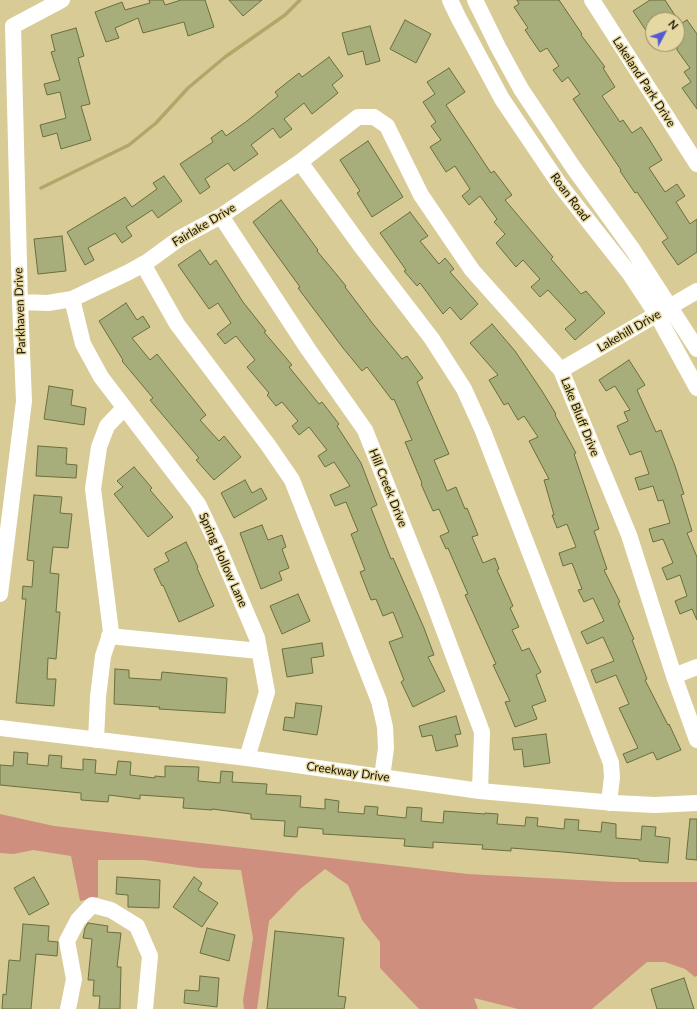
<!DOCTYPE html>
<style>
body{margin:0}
#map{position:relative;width:697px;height:1009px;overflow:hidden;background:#d9cb96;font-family:Lato,sans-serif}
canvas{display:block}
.north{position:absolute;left:645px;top:12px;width:40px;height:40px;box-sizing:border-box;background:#e6d8a3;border:1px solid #948962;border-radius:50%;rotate:49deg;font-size:11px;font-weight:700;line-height:16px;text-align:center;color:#191301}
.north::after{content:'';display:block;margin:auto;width:14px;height:18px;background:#515cd2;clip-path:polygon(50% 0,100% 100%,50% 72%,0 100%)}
</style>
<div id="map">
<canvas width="697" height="1009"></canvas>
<div class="north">N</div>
</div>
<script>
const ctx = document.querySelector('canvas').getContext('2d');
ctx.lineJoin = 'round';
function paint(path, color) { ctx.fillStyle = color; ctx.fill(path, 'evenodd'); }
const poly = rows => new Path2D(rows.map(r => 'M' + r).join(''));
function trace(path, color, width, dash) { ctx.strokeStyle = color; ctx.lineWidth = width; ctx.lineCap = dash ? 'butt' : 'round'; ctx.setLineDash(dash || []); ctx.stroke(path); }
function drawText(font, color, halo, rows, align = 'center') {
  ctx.font = font + ' Lato,sans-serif'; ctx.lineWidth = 3; ctx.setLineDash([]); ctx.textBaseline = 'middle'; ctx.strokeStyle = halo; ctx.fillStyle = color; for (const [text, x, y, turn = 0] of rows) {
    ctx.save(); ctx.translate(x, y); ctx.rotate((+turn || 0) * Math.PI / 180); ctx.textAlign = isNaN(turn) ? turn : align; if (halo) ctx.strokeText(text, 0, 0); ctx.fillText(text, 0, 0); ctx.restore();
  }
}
paint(poly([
 [0,814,54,826,468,874,617,882,697,882,697,976,695,977,685,969,665,962,647,962,592,1009,518,1009,474,998,478,1009,419,1009,380,968,380,942,362,920,348,885,325,869,299,890,269,921,257,1009,244,1009,243,1000,253,938,241,870,200,868,144,860,98,860,98,897,80,901,71,856,33,850,14,854,0,853]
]), '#ce8f7f');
trace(poly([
 [41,188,129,145,156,123,188,88,225,57,285,15,300,0]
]), '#b6a568', 3.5);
const building = poly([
 [149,0,163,0,165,5,181,0,205,0,214,27,188,36,184,22,143,33,138,18,115,28,119,38,106,42,95,12,122,2,125,10,150,3,149,0],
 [229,0,262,0,243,16,229,0],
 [517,0,559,0,582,34,581,35,605,67,603,68,615,87,602,96,620,122,623,120,632,133,641,127,649,139,662,160,649,168,665,192,677,184,685,196,676,202,690,224,697,219,697,252,678,265,662,242,668,238,637,192,635,193,620,171,621,170,573,99,580,94,568,77,562,82,553,70,559,66,547,48,540,52,525,30,528,28,514,7,519,4,517,0],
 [650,0,665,0,678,20,653,20,653,41,633,11,650,0],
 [405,20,431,34,416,63,390,49,405,20],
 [687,20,697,34,697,109,682,88,691,82,684,72,690,68,677,50,677,26,687,20],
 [370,26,380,61,366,65,363,51,348,55,342,33,370,26],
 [76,28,84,56,78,58,90,104,81,106,91,140,61,149,57,133,43,137,40,125,66,118,60,92,47,95,44,84,60,80,51,52,55,51,51,35,76,28],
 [329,57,343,76,332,85,338,93,312,114,304,103,284,119,292,129,280,138,273,128,251,145,258,154,234,171,228,163,205,179,210,187,200,194,180,164,213,142,211,138,222,130,226,136,247,121,278,96,275,92,299,73,302,77,329,57],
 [449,68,465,92,446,105,491,173,494,171,512,195,505,200,553,257,551,259,581,294,586,291,605,313,575,340,565,329,576,320,548,290,540,297,531,287,540,279,523,260,516,267,496,243,505,234,494,222,497,219,480,196,469,205,462,196,470,189,455,166,446,172,430,147,441,140,431,126,436,122,423,102,435,94,427,82,449,68],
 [368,141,403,197,372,217,357,193,360,191,340,160,368,141],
 [164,176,182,201,158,218,152,210,126,227,132,236,122,243,115,233,88,248,94,260,85,265,67,232,125,197,132,207,157,189,153,183,164,176],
 [281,200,318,250,317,251,346,286,345,287,373,324,402,359,407,356,423,378,417,382,449,454,434,460,447,491,456,487,465,509,467,508,478,535,472,537,483,563,495,558,499,569,497,570,513,606,510,608,519,627,512,630,522,651,529,648,541,672,536,675,546,701,532,706,537,719,515,727,505,702,510,701,493,665,496,664,465,595,468,594,448,548,446,549,440,536,449,532,439,509,433,511,421,484,422,483,405,442,412,440,394,399,392,400,367,367,362,371,343,348,298,288,300,287,253,222,281,200],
 [410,212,428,236,420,241,439,264,445,258,454,269,450,272,478,304,461,320,450,307,443,314,420,283,417,286,404,271,406,270,380,233,410,212],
 [62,236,66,271,38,274,34,239,62,236],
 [200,250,210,265,216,260,243,302,266,331,264,332,292,365,289,367,319,404,322,402,339,424,337,426,361,463,377,505,371,508,391,559,393,558,424,628,434,655,428,657,445,691,413,707,401,682,404,680,389,642,403,637,393,612,383,616,376,599,371,600,360,572,365,570,351,534,358,531,346,502,335,506,330,495,350,486,334,462,325,467,318,456,327,450,309,427,299,435,292,426,298,421,282,402,276,406,267,395,269,393,247,367,255,360,236,336,225,344,217,334,231,323,218,303,209,309,178,265,200,250],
 [126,303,137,320,143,316,150,327,132,338,150,360,157,354,206,415,200,420,219,441,224,436,241,457,214,480,196,460,199,458,150,400,153,398,122,361,123,360,99,321,126,303],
 [492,324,515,351,542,391,556,414,555,415,576,453,574,454,599,529,594,531,607,569,604,570,620,602,618,603,634,639,632,640,647,679,645,680,668,725,669,724,681,750,657,760,653,752,627,763,623,754,638,748,619,708,629,704,616,675,596,683,591,670,614,661,603,637,587,644,581,632,604,621,593,598,584,602,578,590,582,589,572,563,563,566,559,553,576,547,567,524,557,528,552,515,554,515,544,480,549,479,529,441,538,437,524,416,518,420,508,403,504,405,489,380,498,375,470,343,492,324],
 [629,360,645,385,637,390,656,432,661,430,675,466,684,494,681,495,692,531,687,533,697,557,697,620,692,609,680,614,675,601,687,596,680,575,667,580,662,568,673,563,663,539,653,542,649,529,670,523,663,500,658,501,653,486,639,490,635,478,649,474,641,451,630,455,617,426,628,421,624,412,630,410,615,386,606,391,599,380,629,360],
 [49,386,73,390,71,405,86,408,84,425,44,419,49,386],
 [38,446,67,448,66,464,77,465,76,478,36,476,38,446],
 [134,467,152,488,150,490,173,517,148,537,114,494,123,487,117,481,134,467],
 [245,480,252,493,261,488,267,499,234,518,221,493,245,480],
 [34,495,62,497,60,513,72,514,68,548,53,547,50,573,59,574,56,612,60,612,56,659,48,658,47,679,56,679,54,706,16,703,26,599,22,599,23,586,32,587,34,561,27,560,34,495],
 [262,525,268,540,282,535,286,547,282,549,289,568,279,572,282,580,261,589,240,533,262,525],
 [186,542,198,567,197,568,214,606,179,622,163,585,162,586,154,569,169,561,165,553,186,542],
 [298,594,310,621,282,634,270,606,298,594],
 [322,643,324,656,311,658,313,673,287,677,282,649,322,643],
 [115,669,129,670,129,678,161,680,162,672,227,678,225,713,159,709,160,707,114,704,115,669],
 [296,703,322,706,317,735,283,730,285,717,294,718,296,703],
 [456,716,461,734,455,735,458,746,436,751,432,735,422,737,419,726,456,716],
 [546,734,550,763,524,767,522,749,514,750,512,738,546,734],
 [14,752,28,753,27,764,48,766,49,755,62,756,61,768,83,770,83,759,96,760,95,773,116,775,118,761,131,762,130,775,155,778,155,776,165,777,165,766,199,767,198,781,220,783,221,771,233,772,232,782,267,784,266,794,301,796,300,807,325,809,325,799,339,801,338,812,364,814,365,806,378,807,377,815,406,818,407,807,422,808,421,821,443,823,444,811,485,814,485,813,498,814,497,824,525,826,526,817,538,818,537,826,564,829,565,819,579,820,578,830,601,832,602,822,616,824,616,838,641,840,642,826,656,827,655,836,670,838,668,863,639,861,639,859,563,852,511,848,511,851,482,849,483,845,433,842,433,848,404,846,405,839,323,834,323,829,298,827,297,837,284,836,285,821,251,819,251,814,212,809,212,810,183,808,184,798,140,795,140,799,109,795,108,802,81,800,81,793,0,785,0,765,13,766,14,752],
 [690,819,697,819,697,860,686,859,690,819],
 [34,877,49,904,29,915,14,888,34,877],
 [117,877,160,880,159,908,128,907,128,895,116,894,117,877],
 [194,877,202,883,198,890,218,903,202,927,173,907,194,877],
 [88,923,108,926,107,932,121,933,117,967,121,967,120,1009,99,1009,100,996,93,996,94,980,88,980,92,939,83,938,85,928,88,923],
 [23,924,49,926,48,941,58,942,57,956,36,954,31,1009,2,1009,3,994,6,995,9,960,20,961,23,924],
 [207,928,235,935,229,961,200,953,207,928],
 [275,931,344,938,338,996,346,997,344,1009,267,1009,275,931],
 [200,976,219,978,217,1007,184,1003,185,990,199,991,200,976],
 [684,978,694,1009,657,1009,651,989,684,978]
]);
paint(building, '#a7ae7b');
trace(building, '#686e3d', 1);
trace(poly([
 [450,0,458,17,502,99,560,185,630,274,657,315,697,388],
 [475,0,498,47,521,89,573,167,633,250,697,349],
 [592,0,697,164],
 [300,162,363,249,432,339,464,389,483,431,611,763,612,777,609,803],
 [221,216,308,349,365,430,430,593,482,732,480,791],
 [143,264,177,324,268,445,292,480,379,701,385,727,386,748,382,777],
 [72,299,83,344,101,377,198,504,217,544,257,638,267,692,247,758],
 [20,302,48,303,72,299,129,272,147,262,180,238,221,216,300,162,358,117,374,117,387,126,421,195,472,270,561,370,629,535,674,676,697,740],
 [561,370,697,291],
 [0,594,24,401,20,302,13,26,62,0],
 [109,636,259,651],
 [674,676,697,667],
 [0,728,247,758,480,791,614,803,655,805,697,803],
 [96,740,98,697,103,656,111,632,93,489,99,447,107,426,124,408],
 [68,1009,74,979,67,941,78,920,92,905,111,910,137,926,150,956,145,1009]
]), '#fff', 16);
drawText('12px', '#191301', '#e6d8a3', [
 ["Lakeland Park Drive",644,82,57],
 ["Roan Road",570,197,53],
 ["Fairlake Drive",204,225,-31],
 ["Parkhaven Drive",20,311,-92],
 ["Lakehill Drive",629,331,-30],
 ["Lake Bluff Drive",580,417,68],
 ["Hill Creek Drive",388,488,68],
 ["Spring Hollow Lane",223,560,66],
 ["Creekway Drive",348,772,8]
]);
</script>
